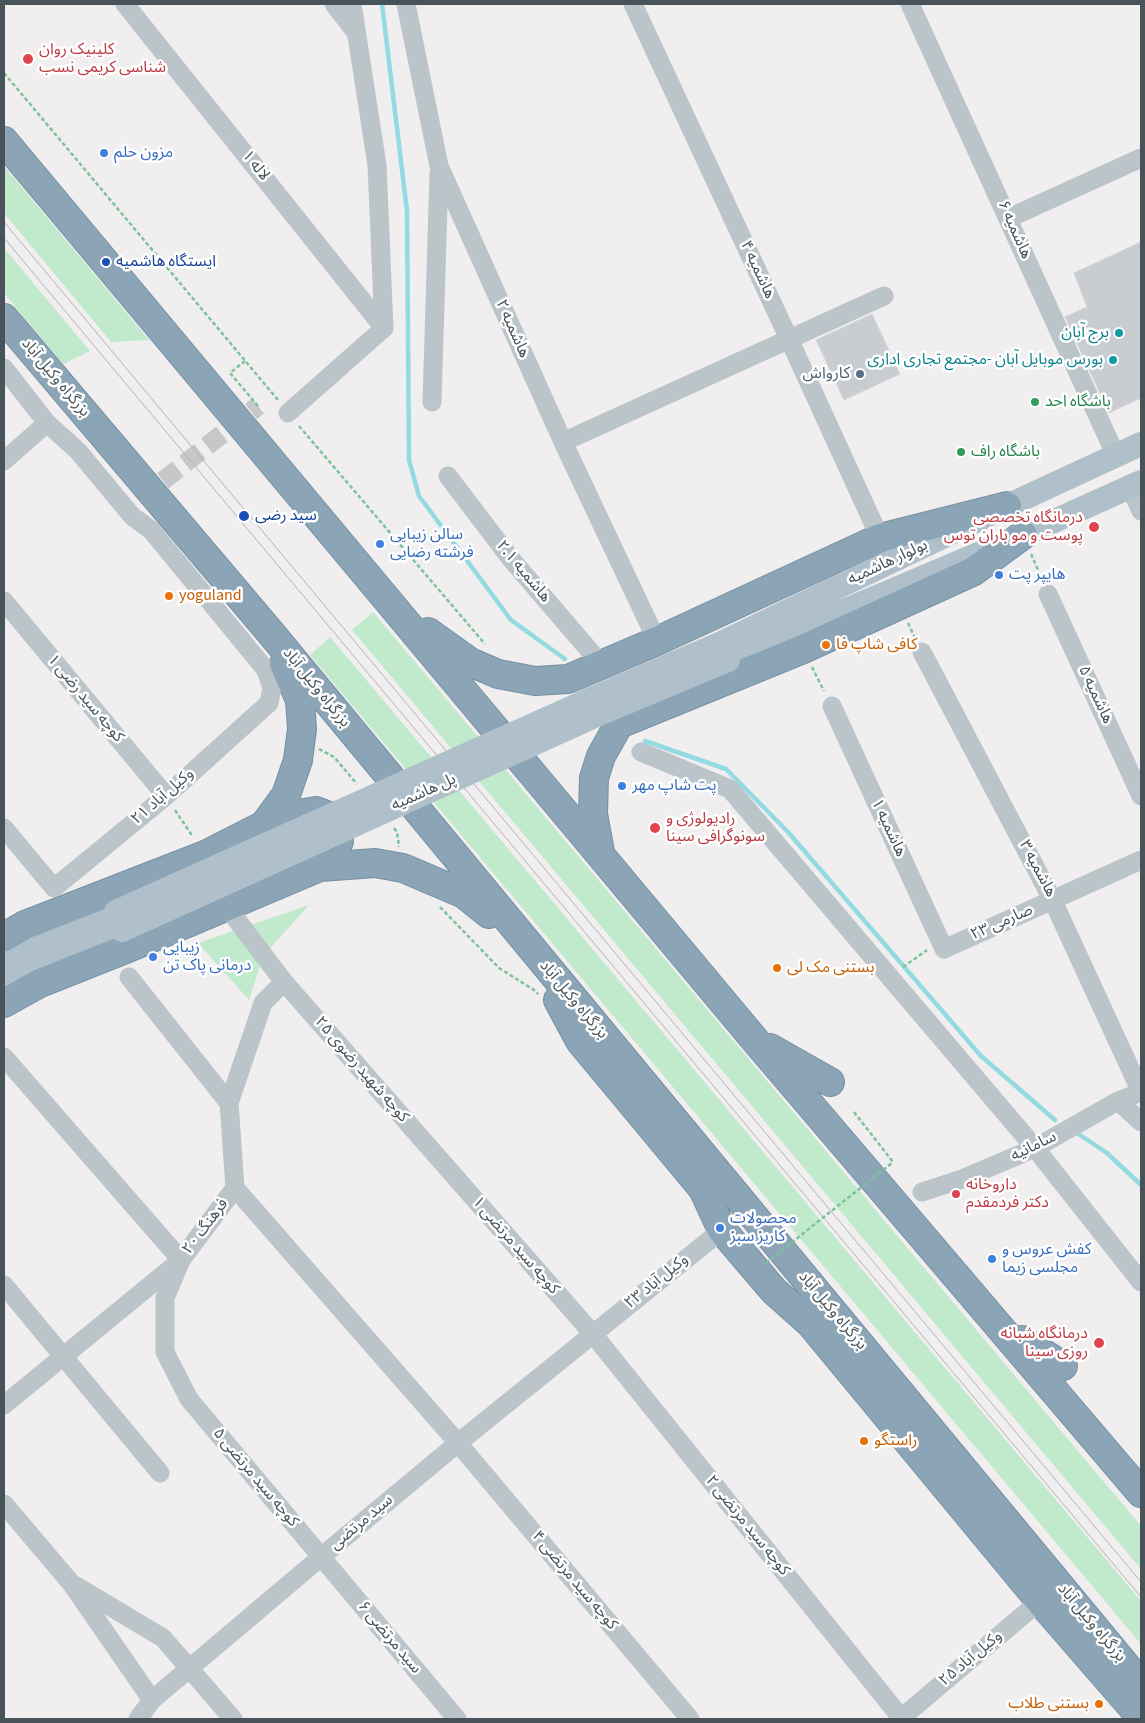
<!DOCTYPE html>
<meta charset="utf-8">
<style>
body{margin:0}
#map{position:relative;width:1145px;height:1723px;overflow:hidden;background:#f0eeee;font-family:"Source Sans 3",sans-serif}
canvas{display:block}
.frame{position:absolute;inset:0;border:5px solid #485359;pointer-events:none}
</style>
<div id="map">
<canvas width="1145" height="1723"></canvas>
<div class="frame"></div>
</div>
<script>
const ctx = document.querySelector('canvas').getContext('2d');
ctx.lineJoin = 'round';
function paint(path, color) { ctx.fillStyle = color; ctx.fill(path, 'evenodd'); }
const poly = rows => new Path2D(rows.map(r => 'M' + r).join(''));
function trace(path, color, width, dash) { ctx.strokeStyle = color; ctx.lineWidth = width; ctx.lineCap = dash ? 'butt' : 'round'; ctx.setLineDash(dash || []); ctx.stroke(path); }
function drawText(font, color, halo, rows, align = 'center') {
  ctx.font = font + ' "Source Sans 3","Noto Sans Arabic",sans-serif'; ctx.lineWidth = 5; ctx.setLineDash([]); ctx.textBaseline = 'middle'; ctx.strokeStyle = halo; ctx.fillStyle = color; for (const [text, x, y, turn = 0] of rows) {
    ctx.save(); ctx.translate(x, y); ctx.rotate((+turn || 0) * Math.PI / 180); ctx.textAlign = isNaN(turn) ? turn : align; if (halo) ctx.strokeText(text, 0, 0); ctx.fillText(text, 0, 0); ctx.restore();
  }
}
paint(poly([
 [4,166,149,340,111,342,4,213],
 [4,248,90,351,63,364,4,293],
 [373,612,1141,1526,1141,1569,352,630],
 [330,637,1141,1601,1141,1644,310,655],
 [309,905,263,956,249,1000,198,943]
]), '#c1e9cc');
trace(poly([
 [382,4,407,211,409,460,419,496,511,620,565,659],
 [645,741,726,769,788,832,981,1056,1055,1120],
 [1074,1131,1107,1153,1141,1185]
]), '#93dae1', 4.5);
const building = poly([
 [1141,242,1141,398,1109,413,1065,317,1087,307,1074,273,1141,242],
 [872,314,900,374,844,400,816,340,872,314]
]);
paint(building, '#c9ccd0');
trace(building, '#d2d5d9', 1);
trace(poly([
 [141,498,258,406]
]), '#c6c7c9', 19, [19, 9]);
const highway = poly([
 [4,141,754,1039,1141,1493],
 [4,318,270,632,1141,1684],
 [428,632,470,662,498,674,535,681,568,679,657,641,880,538,1007,506],
 [264,825,293,815,316,811,331,817,337,826,339,841,334,854,320,867],
 [600,852,593,814,594,778,601,756,619,724,803,649,974,571,1023,535],
 [4,937,25,925,205,855,264,825,286,795,298,760,302,729,300,700,284,664],
 [558,1000,580,1041,703,1189,722,1230,774,1291,810,1323,1040,1601,1133,1708,1141,1713],
 [4,1003,40,983,128,948,320,867,375,863,403,868,464,894,489,914],
 [770,1048,830,1082],
 [1022,1340,1063,1366]
]);
trace(highway, '#7690a3', 30);
trace(poly([
 [4,73,278,400],
 [245,361,230,373,258,406],
 [299,426,485,644],
 [1031,554,1042,579],
 [908,623,915,638],
 [812,667,824,691],
 [319,749,334,757,357,784],
 [175,810,193,837],
 [394,828,397,832,399,847],
 [440,907,499,968,534,990,538,994],
 [903,967,927,950],
 [854,1112,893,1162]
]), '#7dc399', 2.5, [4, 2.5]);
trace(poly([
 [125,4,384,328],
 [334,4,354,30],
 [352,4,377,165,384,328],
 [406,4,439,166,563,442,657,641],
 [633,4,789,339,880,538],
 [910,4,1116,456],
 [1009,218,1141,158],
 [4,368,47,423,78,451,132,516,151,530,266,670,272,688,269,703,166,796,54,888,4,828],
 [432,402,439,173],
 [288,413,384,328],
 [563,442,884,296],
 [4,461,47,423],
 [448,476,511,559,602,665],
 [1130,487,1141,511],
 [1048,594,1141,796],
 [4,601,166,796],
 [922,652,1053,901,1141,1092],
 [832,706,944,949,1141,860],
 [641,752,730,789,1035,1148,1141,1282],
 [227,907,284,982,593,1334,902,1719],
 [129,977,229,1103],
 [4,1057,181,1260,165,1298,165,1352,189,1399,457,1719],
 [1118,1101,1141,1122],
 [235,1188,458,1443,690,1719],
 [922,1192,962,1179,1035,1148,1118,1101,1141,1092],
 [4,1285,160,1473],
 [4,1405,181,1260,235,1188,229,1103,263,1003,284,982],
 [4,1504,71,1583,152,1700],
 [76,1586,163,1638,233,1719],
 [138,1719,152,1700,321,1557,458,1443,722,1230],
 [900,1719,1040,1601]
]), '#bbc4c9', 19);
trace(poly([
 [717,645,1007,506,1141,444],
 [728,660,1023,535,1141,482],
 [4,961,30,946,116,912],
 [4,984,39,962,122,930]
]), '#b0c0ca', 24);
trace(highway, '#8ba5b7', 28);
trace(poly([
 [4,222,1141,1582],
 [4,238,1141,1597]
]), '#b1b4b7', 1);
trace(poly([
 [766,1263,893,1162]
]), '#7dc399', 2.5, [4, 2.5]);
trace(poly([
 [116,912,591,699,717,645],
 [122,930,599,714,728,660]
]), '#b0c0ca', 24);
for (const [x, y, r, color] of [
 [28,59,6,"#e0444e"],
 [104,153,5,"#3f7fe0"],
 [106,262,5,"#1a4fb4"],
 [1119,333,5,"#0f9aa8"],
 [1113,360,5,"#0f9aa8"],
 [860,374,5,"#5c6f8a"],
 [1035,402,5,"#2e9e5b"],
 [961,452,5,"#2e9e5b"],
 [244,516,6,"#1a4fb4"],
 [1094,527,6,"#e0444e"],
 [380,544,5,"#3f7fe0"],
 [999,575,5,"#3f7fe0"],
 [169,596,5,"#e8710a"],
 [826,645,5,"#e8710a"],
 [622,786,5,"#3f7fe0"],
 [655,828,6,"#e0444e"],
 [153,957,5,"#3f7fe0"],
 [777,968,5,"#e8710a"],
 [956,1194,5,"#e0444e"],
 [720,1228,5,"#3f7fe0"],
 [992,1259,5,"#3f7fe0"],
 [1099,1343,6,"#e0444e"],
 [864,1441,5,"#e8710a"],
 [1099,1704,5,"#e8710a"]
]) { const dot = new Path2D(); dot.arc(x, y, r, 0, 2 * Math.PI); ctx.fillStyle = color; ctx.fill(dot); trace(dot, '#fff', 2); }
drawText('16px', '#be3a42', '#fff', [
 ["کلینیک روان",39,50],
 ["شناسی کریمی نسب",39,68],
 ["درمانگاه تخصصی",1083,518,"right"],
 ["پوست و مو باران توس",1083,536,"right"],
 ["رادیولوژی و",666,819],
 ["سونوگرافی سینا",666,837],
 ["داروخانه",966,1185],
 ["دكتر فردمقدم",966,1203],
 ["درمانگاه شبانه",1088,1334,"right"],
 ["روزی سینا",1088,1352,"right"]
], 'left');
drawText('16px', '#366cbe', '#fff', [
 ["مزون حلم",114,153],
 ["سالن زیبایی",390,535],
 ["فرشته رضایی",390,553],
 ["هایپر پت",1009,575],
 ["پت شاپ مهر",632,786],
 ["زیبایی",163,948],
 ["درمانی پاک تن",163,966],
 ["محصولات",730,1219],
 ["کاریز سبز",730,1237],
 ["کفش عروس و",1002,1250],
 ["مجلسی زیما",1002,1268]
], 'left');
drawText('16px', '#485359', '#fff', [
 ["لاله ۱",255,166,51],
 ["هاشمیه ۶",1014,230,66],
 ["هاشمیه ۴",757,270,65],
 ["هاشمیه ۲",512,329,66],
 ["بزرگراه وکیل آباد",55,378,50],
 ["بولوار هاشمیه",888,563,-25],
 ["هاشمیه ۲.۱",523,572,50],
 ["بزرگراه وکیل آباد",316,688,51],
 ["هاشمیه ۵",1095,695,65],
 ["کوچه سید رضی ۱",85,699,50],
 ["پل هاشمیه",424,793,-24],
 ["۲۱ وکیل آباد",163,797,-41],
 ["هاشمیه ۱",888,828,65],
 ["هاشمیه ۳",1037,869,62],
 ["صارمی ۲۳",1002,923,-24],
 ["بزرگراه وکیل آباد",573,1000,50],
 ["کوچه شهید رضوی ۲۵",361,1070,49],
 ["سامانیه",1034,1147,-26],
 ["فرهنگ ۲۰",206,1227,-53],
 ["کوچه سید مرتضی ۱",515,1246,49],
 ["۲۳ وکیل آباد",657,1282,-39],
 ["بزرگراه وکیل آباد",832,1311,50],
 ["کوچه سید مرتضی ۵",255,1478,50],
 ["سید مرتضی",362,1523,-40],
 ["کوچه سید مرتضی ۲",747,1526,51],
 ["کوچه سید مرتضی ۴",574,1581,50],
 ["بزرگراه وکیل آباد",1091,1623,50],
 ["سید مرتضی ۶",389,1638,50],
 ["۲۵ وکیل آباد",971,1659,-40]
]);
drawText('16px', '#164399', '#fff', [
 ["ایستگاه هاشمیه",116,262],
 ["سید رضی",255,516]
], 'left');
drawText('16px', '#0d838f', '#fff', [
 ["برج آبان",1109,333],
 ["بورس موبایل آبان -مجتمع تجاری اداری",1103,360]
], 'right');
drawText('16px', '#4e5e75', '#fff', [
 ["کارواش",850,374]
], 'right');
drawText('16px', '#27864d', '#fff', [
 ["باشگاه احد",1045,402],
 ["باشگاه راف",971,452]
], 'left');
drawText('16px', '#c56008', '#fff', [
 ["yoguland",179,596],
 ["کافی شاپ فا",836,645],
 ["بستنی مک لی",787,968],
 ["راستگو",874,1441],
 ["بستنی طلاب",1089,1704,"right"]
], 'left');
</script>
